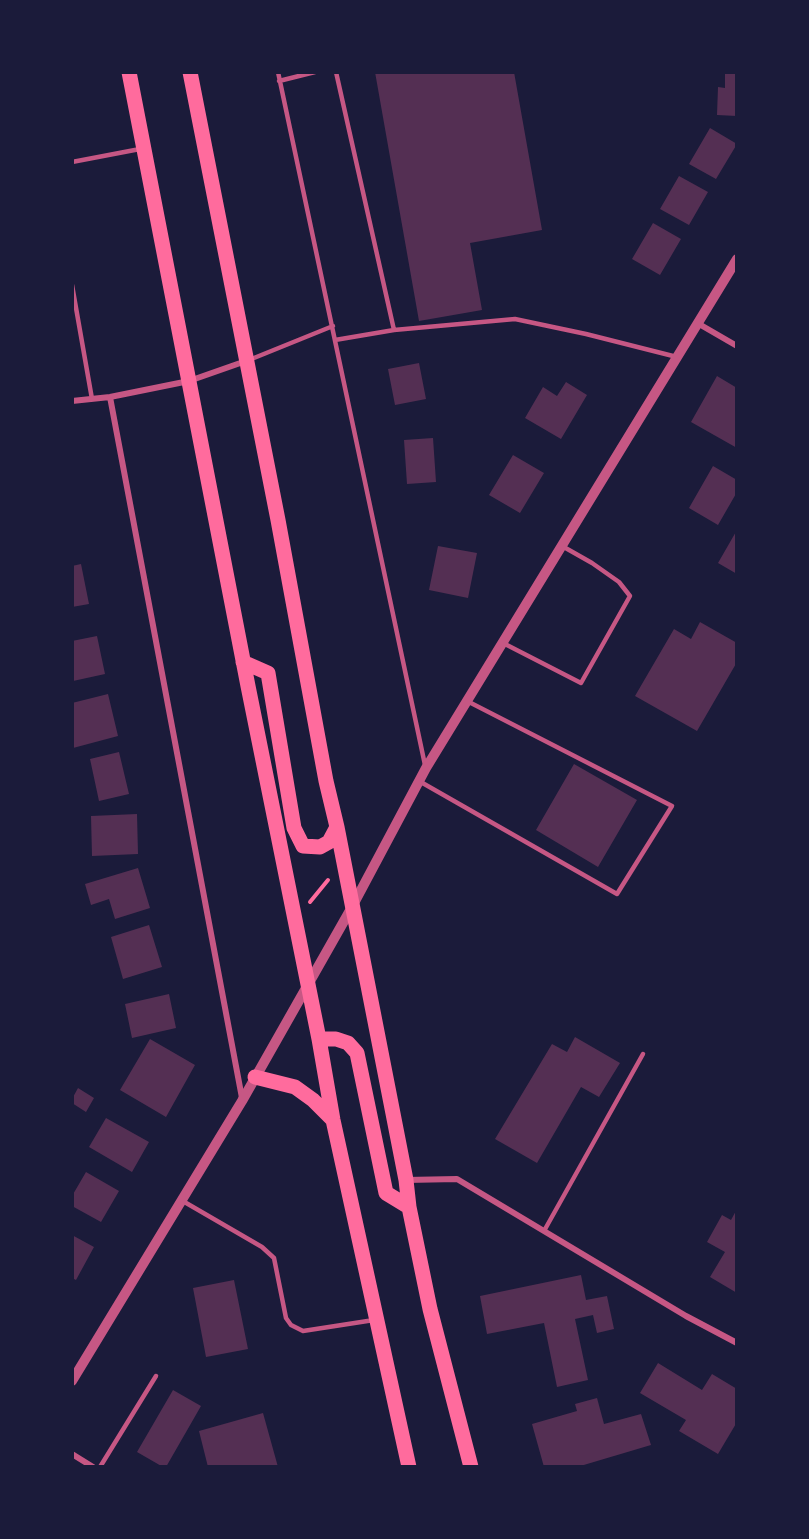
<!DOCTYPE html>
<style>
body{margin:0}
#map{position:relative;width:809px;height:1539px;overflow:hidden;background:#1b1b3a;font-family:Roboto,sans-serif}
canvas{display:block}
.frame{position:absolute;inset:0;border:74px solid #1b1b3a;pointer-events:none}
</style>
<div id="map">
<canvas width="809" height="1539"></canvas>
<div class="frame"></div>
</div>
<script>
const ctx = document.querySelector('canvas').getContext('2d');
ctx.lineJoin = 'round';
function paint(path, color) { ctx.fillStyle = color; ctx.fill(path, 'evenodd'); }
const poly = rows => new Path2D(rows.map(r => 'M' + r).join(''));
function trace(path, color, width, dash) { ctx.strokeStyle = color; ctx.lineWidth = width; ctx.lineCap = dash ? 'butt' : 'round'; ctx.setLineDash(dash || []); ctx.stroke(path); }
paint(poly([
 [375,72,514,72,542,230,470,243,482,310,419,321],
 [725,72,737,72,737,116,717,115,718,87,725,88],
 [710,128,737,144,716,179,689,164],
 [679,176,708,192,689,225,660,209],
 [653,223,681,239,660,275,632,259],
 [419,363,426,399,395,405,388,369],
 [717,376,737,388,737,448,691,422],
 [566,382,587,395,561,439,525,418,543,387,557,396],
 [433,438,436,482,407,484,404,440],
 [513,455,544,473,520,513,489,495],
 [713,466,737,480,737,492,718,525,689,508],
 [737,530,737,574,718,563],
 [438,546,477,553,468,598,429,590],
 [81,564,89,604,72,607,72,566],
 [700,622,737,643,737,662,697,731,635,696,674,629,691,639],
 [97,636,105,674,73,681,72,641],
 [108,694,118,736,73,748,72,703],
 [119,752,129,794,99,801,90,759],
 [574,764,637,800,598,867,536,830],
 [137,814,138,854,92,856,91,816],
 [138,868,150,908,115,919,109,899,91,905,85,884],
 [149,925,162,967,123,979,111,937],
 [169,994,176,1028,132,1038,125,1004],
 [575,1037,620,1063,599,1097,581,1087,537,1163,495,1139,552,1044,567,1052],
 [150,1039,195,1065,166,1117,120,1090],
 [78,1088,94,1098,86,1112,72,1103,72,1099],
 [106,1118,149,1142,132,1172,89,1147],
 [86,1172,119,1191,101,1222,72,1206,72,1196],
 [737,1209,737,1293,710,1277,725,1252,707,1242,722,1215,731,1220],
 [72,1235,94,1247,76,1280,72,1278],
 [581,1275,586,1300,607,1296,614,1329,597,1333,593,1315,575,1319,588,1380,557,1387,544,1323,487,1334,480,1296],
 [234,1280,248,1349,206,1357,193,1288],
 [658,1363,702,1390,712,1374,737,1389,737,1422,718,1454,679,1431,686,1420,640,1393],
 [173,1390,201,1406,166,1467,163,1467,137,1452],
 [597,1398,604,1424,641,1414,651,1445,577,1467,544,1467,532,1424,577,1411,575,1404],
 [263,1413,278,1467,208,1467,199,1431]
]), '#542f53');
trace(poly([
 [310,902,328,880]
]), '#ff6b9d', 4);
trace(poly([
 [278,72,425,765],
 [336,72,394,330],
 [279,81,315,72],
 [72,162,140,149],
 [72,285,92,399],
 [335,340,394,330,515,319,586,334,677,357],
 [249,360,333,326],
 [503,643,581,683,630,596,619,582,592,563,562,546],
 [419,781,617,894,672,806,467,701],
 [181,1200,262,1247,274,1258,286,1318,291,1325,303,1331,374,1320],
 [544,1231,643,1054],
 [100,1467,156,1376]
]), '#c65784', 4.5);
trace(poly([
 [699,324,737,346],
 [110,397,242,1098],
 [72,401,110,397,189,381,246,361],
 [406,1180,457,1179,686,1316,737,1343],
 [72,1454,93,1467]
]), '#c65784', 6);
trace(poly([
 [72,1381,242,1101,352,907,426,768,737,259]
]), '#c65784', 10);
trace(poly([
 [129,72,248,686,319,1039,333,1120,409,1467],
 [190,72,278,520,326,781,337,827,406,1180,409,1207,430,1309,471,1467],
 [243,662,268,673,294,828,303,846,320,847,329,842,337,827],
 [319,1039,336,1039,348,1043,357,1053,386,1193,409,1207],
 [255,1077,295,1087,313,1100,333,1120]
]), '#ff6b9d', 15);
</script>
